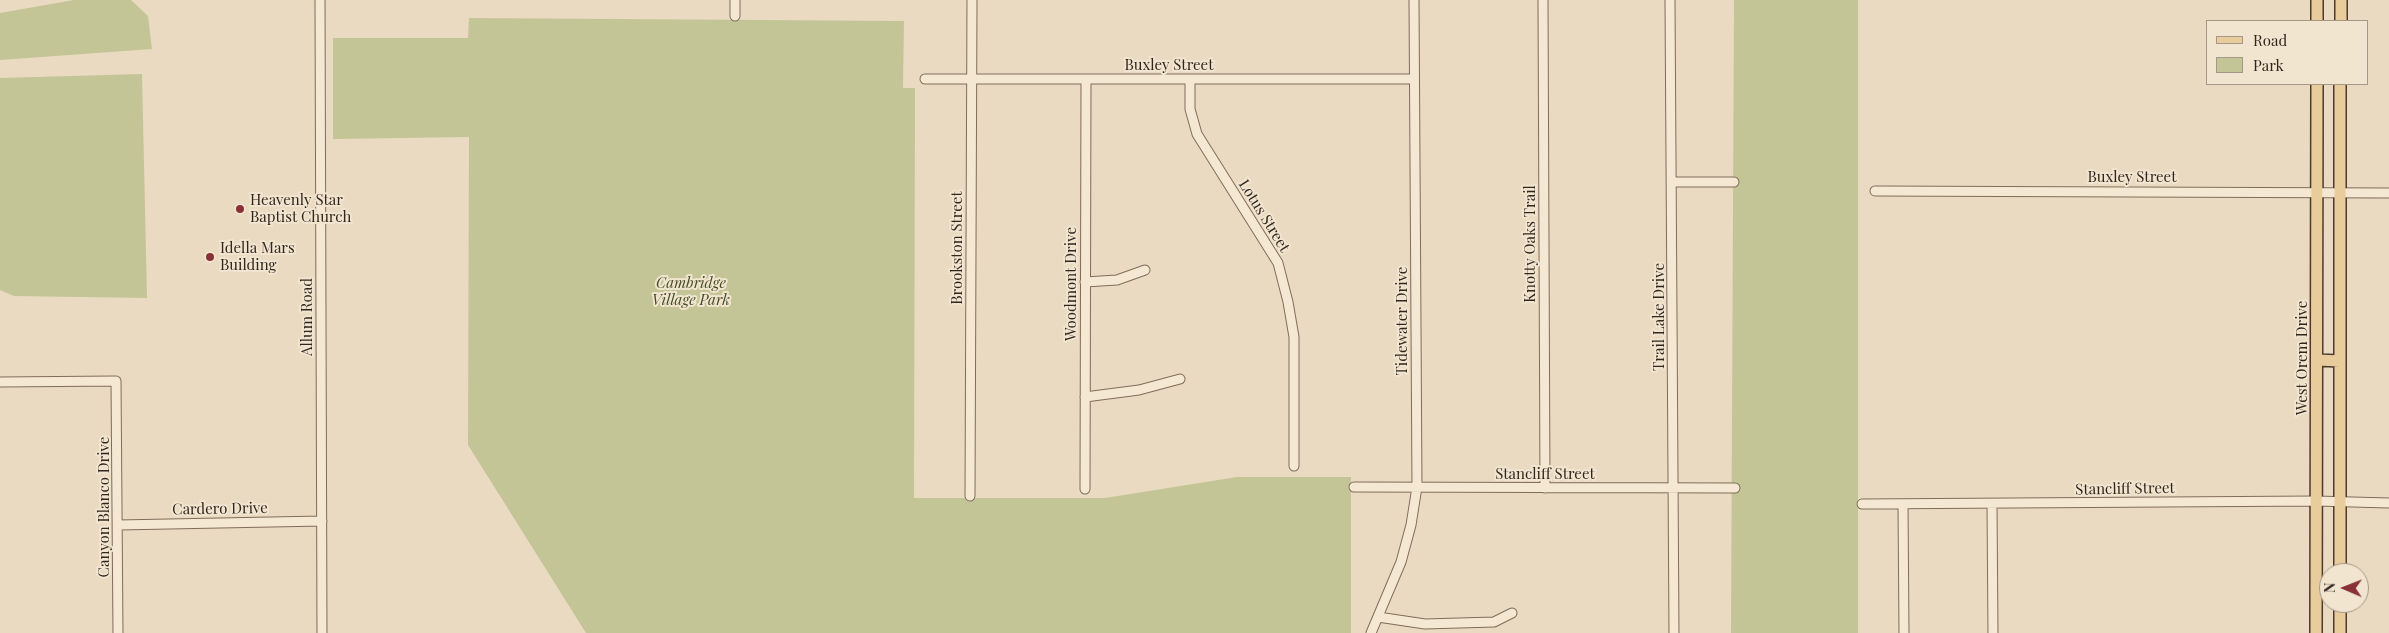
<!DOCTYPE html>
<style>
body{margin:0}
#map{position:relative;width:2389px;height:633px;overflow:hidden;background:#e9dac1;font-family:"Playfair Display",serif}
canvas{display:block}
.legend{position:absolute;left:2206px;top:20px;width:162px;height:65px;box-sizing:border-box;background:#f1e5d0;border:1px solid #a49988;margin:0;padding:6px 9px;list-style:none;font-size:15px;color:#31261d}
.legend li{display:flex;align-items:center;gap:10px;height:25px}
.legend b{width:25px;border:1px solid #a49988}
.north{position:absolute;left:2319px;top:563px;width:50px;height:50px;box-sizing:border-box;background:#f1e5d0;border:1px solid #a49988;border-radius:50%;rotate:271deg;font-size:14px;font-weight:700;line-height:20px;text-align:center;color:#31261d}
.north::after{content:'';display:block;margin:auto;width:18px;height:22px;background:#893137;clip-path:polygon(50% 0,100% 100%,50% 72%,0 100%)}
</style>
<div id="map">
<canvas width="2389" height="633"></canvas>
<ul class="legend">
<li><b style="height:6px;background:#e9cc9c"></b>Road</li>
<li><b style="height:14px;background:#c3c596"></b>Park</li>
</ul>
<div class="north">N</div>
</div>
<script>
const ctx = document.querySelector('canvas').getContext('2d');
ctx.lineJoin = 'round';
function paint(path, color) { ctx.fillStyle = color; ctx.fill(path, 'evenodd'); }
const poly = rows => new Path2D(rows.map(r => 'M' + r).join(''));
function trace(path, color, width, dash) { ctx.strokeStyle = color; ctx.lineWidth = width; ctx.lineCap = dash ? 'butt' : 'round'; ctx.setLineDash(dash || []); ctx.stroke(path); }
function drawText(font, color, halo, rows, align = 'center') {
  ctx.font = font + ' "Playfair Display",serif'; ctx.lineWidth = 4; ctx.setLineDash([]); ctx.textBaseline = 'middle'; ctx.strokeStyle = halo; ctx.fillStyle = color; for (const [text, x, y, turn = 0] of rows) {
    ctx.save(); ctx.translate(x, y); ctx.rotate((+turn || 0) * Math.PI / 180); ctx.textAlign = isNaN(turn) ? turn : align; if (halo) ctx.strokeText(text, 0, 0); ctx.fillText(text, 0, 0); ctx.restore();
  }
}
paint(poly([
 [74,0,131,0,148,16,152,49,0,60,0,13],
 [1734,0,1858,0,1858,633,1731,633],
 [469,18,904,21,903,88,915,88,914,498,1105,498,1237,477,1351,477,1351,633,586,633,468,445,469,137,333,139,333,38,468,38],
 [142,74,147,298,14,296,0,290,0,78]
]), '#c3c596');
const minor = poly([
 [320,0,322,633],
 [735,0,735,16],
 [1543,0,1545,488],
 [1670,0,1674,633],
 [925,79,1414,79],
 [1190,79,1190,109,1197,134,1278,263,1288,302,1294,337,1294,466],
 [1671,182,1734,182],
 [1875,191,2389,193],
 [1085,282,1117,280,1145,270],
 [0,382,116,381,118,633],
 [1085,397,1139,390,1180,379],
 [1354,487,1735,488],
 [1085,489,1086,79],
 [970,496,972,0],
 [1862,504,2316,501,2389,503],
 [1903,504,1904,633],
 [1992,504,1993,633],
 [118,525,322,521],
 [1378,617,1425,624,1494,622,1512,613],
 [1371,633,1401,562,1411,525,1417,487,1414,0]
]);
const major = poly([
 [2317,21,2317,0],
 [2341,21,2341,0],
 [2317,360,2340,361],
 [2340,573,2340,84],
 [2340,603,2340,633],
 [2316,633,2317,84]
]);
trace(minor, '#806c5a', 11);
trace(major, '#4e3b2e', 14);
trace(minor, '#f5e8d3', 9);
trace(major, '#e9cc9c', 11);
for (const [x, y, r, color] of [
 [240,209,5,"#893137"],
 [210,257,5,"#893137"]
]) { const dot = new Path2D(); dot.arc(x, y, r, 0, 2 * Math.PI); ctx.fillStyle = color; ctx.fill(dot); trace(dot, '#f1e5d0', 2); }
drawText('15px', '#31261d', '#f1e5d0', [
 ["Buxley Street",1169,65],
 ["Buxley Street",2132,177],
 ["Lotus Street",1264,216,58],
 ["Knotty Oaks Trail",1530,244,-90],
 ["Brookston Street",957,248,-90],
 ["Woodmont Drive",1071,284,-90],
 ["Allum Road",307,317,-90],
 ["Trail Lake Drive",1659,317,-90],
 ["Tidewater Drive",1402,321,-90],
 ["West Orem Drive",2302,358,-90],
 ["Stancliff Street",1545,474],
 ["Stancliff Street",2125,489,-1],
 ["Canyon Blanco Drive",104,507,-90],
 ["Cardero Drive",220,509,-1]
]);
drawText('15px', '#31261d', '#f1e5d0', [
 ["Heavenly Star",250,200],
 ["Baptist Church",250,217],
 ["Idella Mars",220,248],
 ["Building",220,265]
], 'left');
drawText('italic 15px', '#454c26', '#f1e5d0', [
 ["Cambridge",691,283],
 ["Village Park",691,300]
]);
</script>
